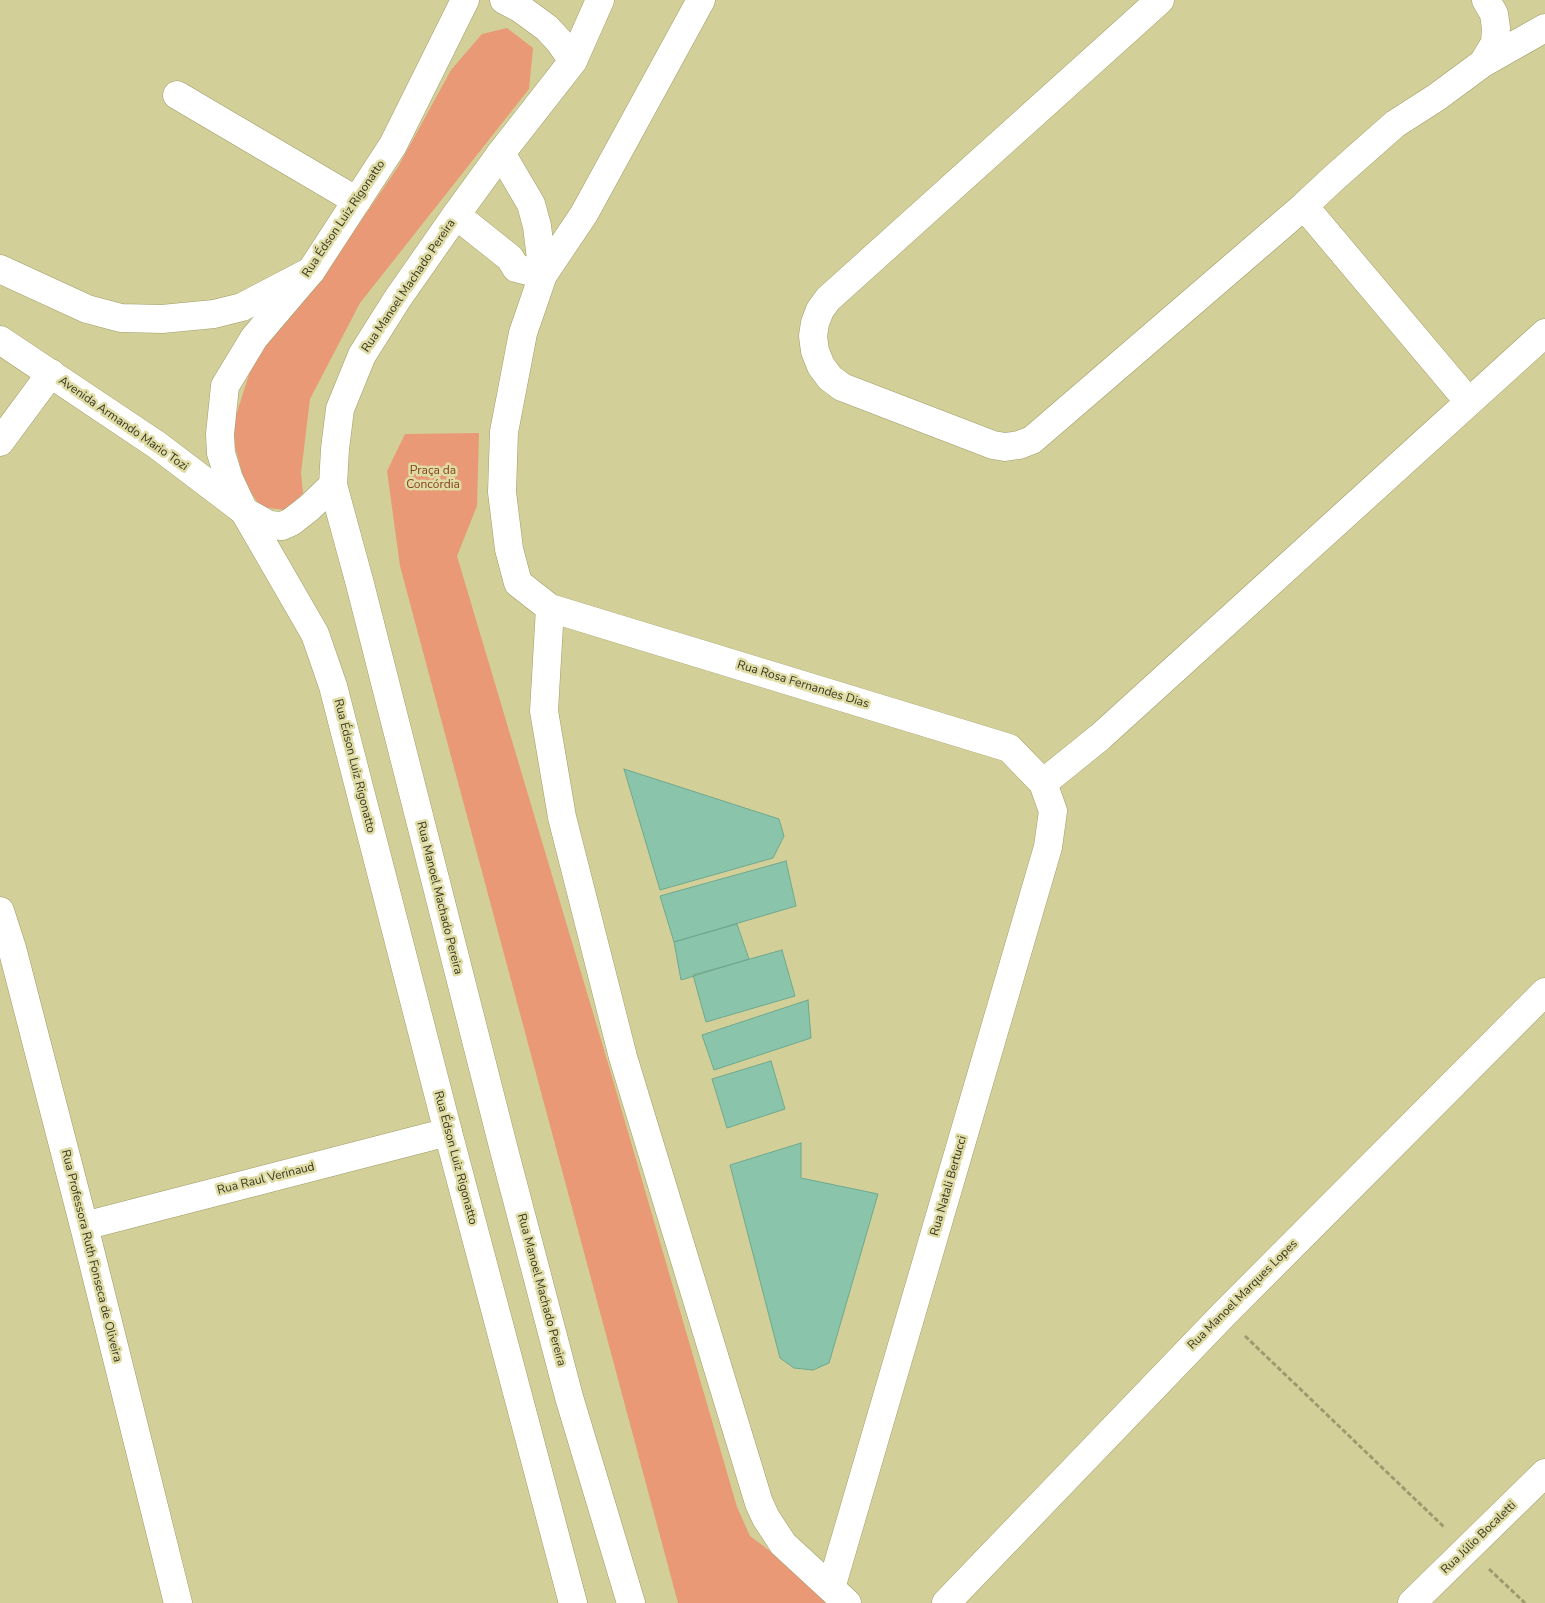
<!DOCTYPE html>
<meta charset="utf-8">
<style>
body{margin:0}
canvas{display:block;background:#d2cf98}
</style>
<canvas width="1545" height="1603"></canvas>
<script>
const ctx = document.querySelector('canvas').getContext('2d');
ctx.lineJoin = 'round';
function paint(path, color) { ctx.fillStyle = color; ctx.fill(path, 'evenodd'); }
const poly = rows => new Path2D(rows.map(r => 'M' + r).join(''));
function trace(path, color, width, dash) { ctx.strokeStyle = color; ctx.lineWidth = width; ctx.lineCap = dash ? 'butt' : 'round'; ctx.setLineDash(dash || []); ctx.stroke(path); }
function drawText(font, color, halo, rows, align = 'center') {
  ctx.font = font + ' "Nunito Sans",sans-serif'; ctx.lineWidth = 5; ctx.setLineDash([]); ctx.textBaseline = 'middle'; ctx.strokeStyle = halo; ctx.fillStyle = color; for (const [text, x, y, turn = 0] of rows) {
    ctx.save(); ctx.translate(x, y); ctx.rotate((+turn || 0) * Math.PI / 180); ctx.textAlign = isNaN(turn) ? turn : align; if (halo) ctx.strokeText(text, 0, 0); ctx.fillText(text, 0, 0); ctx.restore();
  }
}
paint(poly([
 [507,28,533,48,529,89,360,303,310,399,301,473,303,493,286,510,261,507,245,484,231,431,254,359,328,269,398,167,451,70,482,34],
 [479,433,477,506,457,556,610,1070,737,1507,750,1536,803,1576,828,1603,678,1603,400,566,387,471,405,434]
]), '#e99975');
const building = poly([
 [624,769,779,819,784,836,773,858,660,890,624,769],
 [786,861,796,906,674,942,660,896,786,861],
 [737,924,749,959,681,980,674,942,737,924],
 [782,950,795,996,706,1022,693,975,782,950],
 [808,1000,811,1038,714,1070,702,1035,808,1000],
 [771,1061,785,1109,727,1128,712,1079,771,1061],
 [801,1143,801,1178,878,1194,829,1363,813,1370,794,1368,780,1358,730,1165,801,1143]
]);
paint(building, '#8ac5ab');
trace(building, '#6ea88e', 1);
const minor = poly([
 [701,0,584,214,543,275,523,333,504,432,502,492,509,549,518,583,550,608,1009,748,1043,783,1053,811,1048,847,831,1588],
 [1160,0,828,299,820,310,815,323,813,336,815,351,821,366,830,378,842,387,993,445,1005,447,1019,445,1032,440,1304,206,1335,177,1395,124,1437,97,1483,63,1495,43,1496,28,1494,14,1486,0],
 [1483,63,1545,28],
 [177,95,357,201],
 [501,153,531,204,537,226,543,275],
 [1304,206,1469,402],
 [456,215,510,258,516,268,543,275],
 [0,269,87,309,121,318,162,319,214,314,242,307,311,271],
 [0,340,157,445,244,511],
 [0,442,51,373],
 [550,608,544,711,562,817,623,1057,759,1503,766,1518,783,1544,847,1603],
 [1043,783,1100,737,1545,333],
 [0,911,12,948,84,1226,178,1603],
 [84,1226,448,1132],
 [946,1603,1223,1315,1545,992],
 [1412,1603,1545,1473]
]);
const major = poly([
 [465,0,393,145,311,271,254,338,225,386,220,434,221,453,229,479,244,511,315,634,333,686,448,1132,573,1603],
 [504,0,521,9,547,28,559,41,573,61],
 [600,0,573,61,501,153,456,215,398,298,362,355,340,409,335,449,333,485,360,584,504,1150,569,1397,631,1603],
 [244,511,269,525,282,526,291,522,309,508,333,485]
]);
trace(minor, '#9f9c67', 29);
trace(major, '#9f9c67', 29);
trace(poly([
 [1245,1336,1444,1527],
 [1489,1569,1525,1603]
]), '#9d9a6f', 3, [5, 2.5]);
trace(minor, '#fff', 28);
trace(major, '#fff', 28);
drawText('12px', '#37351f', '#dfdca5', [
 ["Rua Édson Luiz Rigonatto",344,219,-56],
 ["Rua Manoel Machado Pereira",409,286,-56],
 ["Avenida Armando Mario Tozi",123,424,35],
 ["Rua Rosa Fernandes Dias",803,685,17],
 ["Rua Édson Luiz Rigonatto",354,766,76],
 ["Rua Manoel Machado Pereira",439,898,76],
 ["Rua Édson Luiz Rigonatto",455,1158,75],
 ["Rua Raul Verinaud",266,1179,-14],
 ["Rua Natali Bertucci",949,1186,-74],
 ["Rua Professora Ruth Fonseca de Oliveira",91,1256,76],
 ["Rua Manoel Machado Pereira",541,1290,75],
 ["Rua Manoel Marques Lopes",1243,1295,-45],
 ["Rua Júlio Bocaletti",1479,1538,-44]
]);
drawText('12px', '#86411e', '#dfdca5', [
 ["Praça da",433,471],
 ["Concórdia",433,485]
]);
</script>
